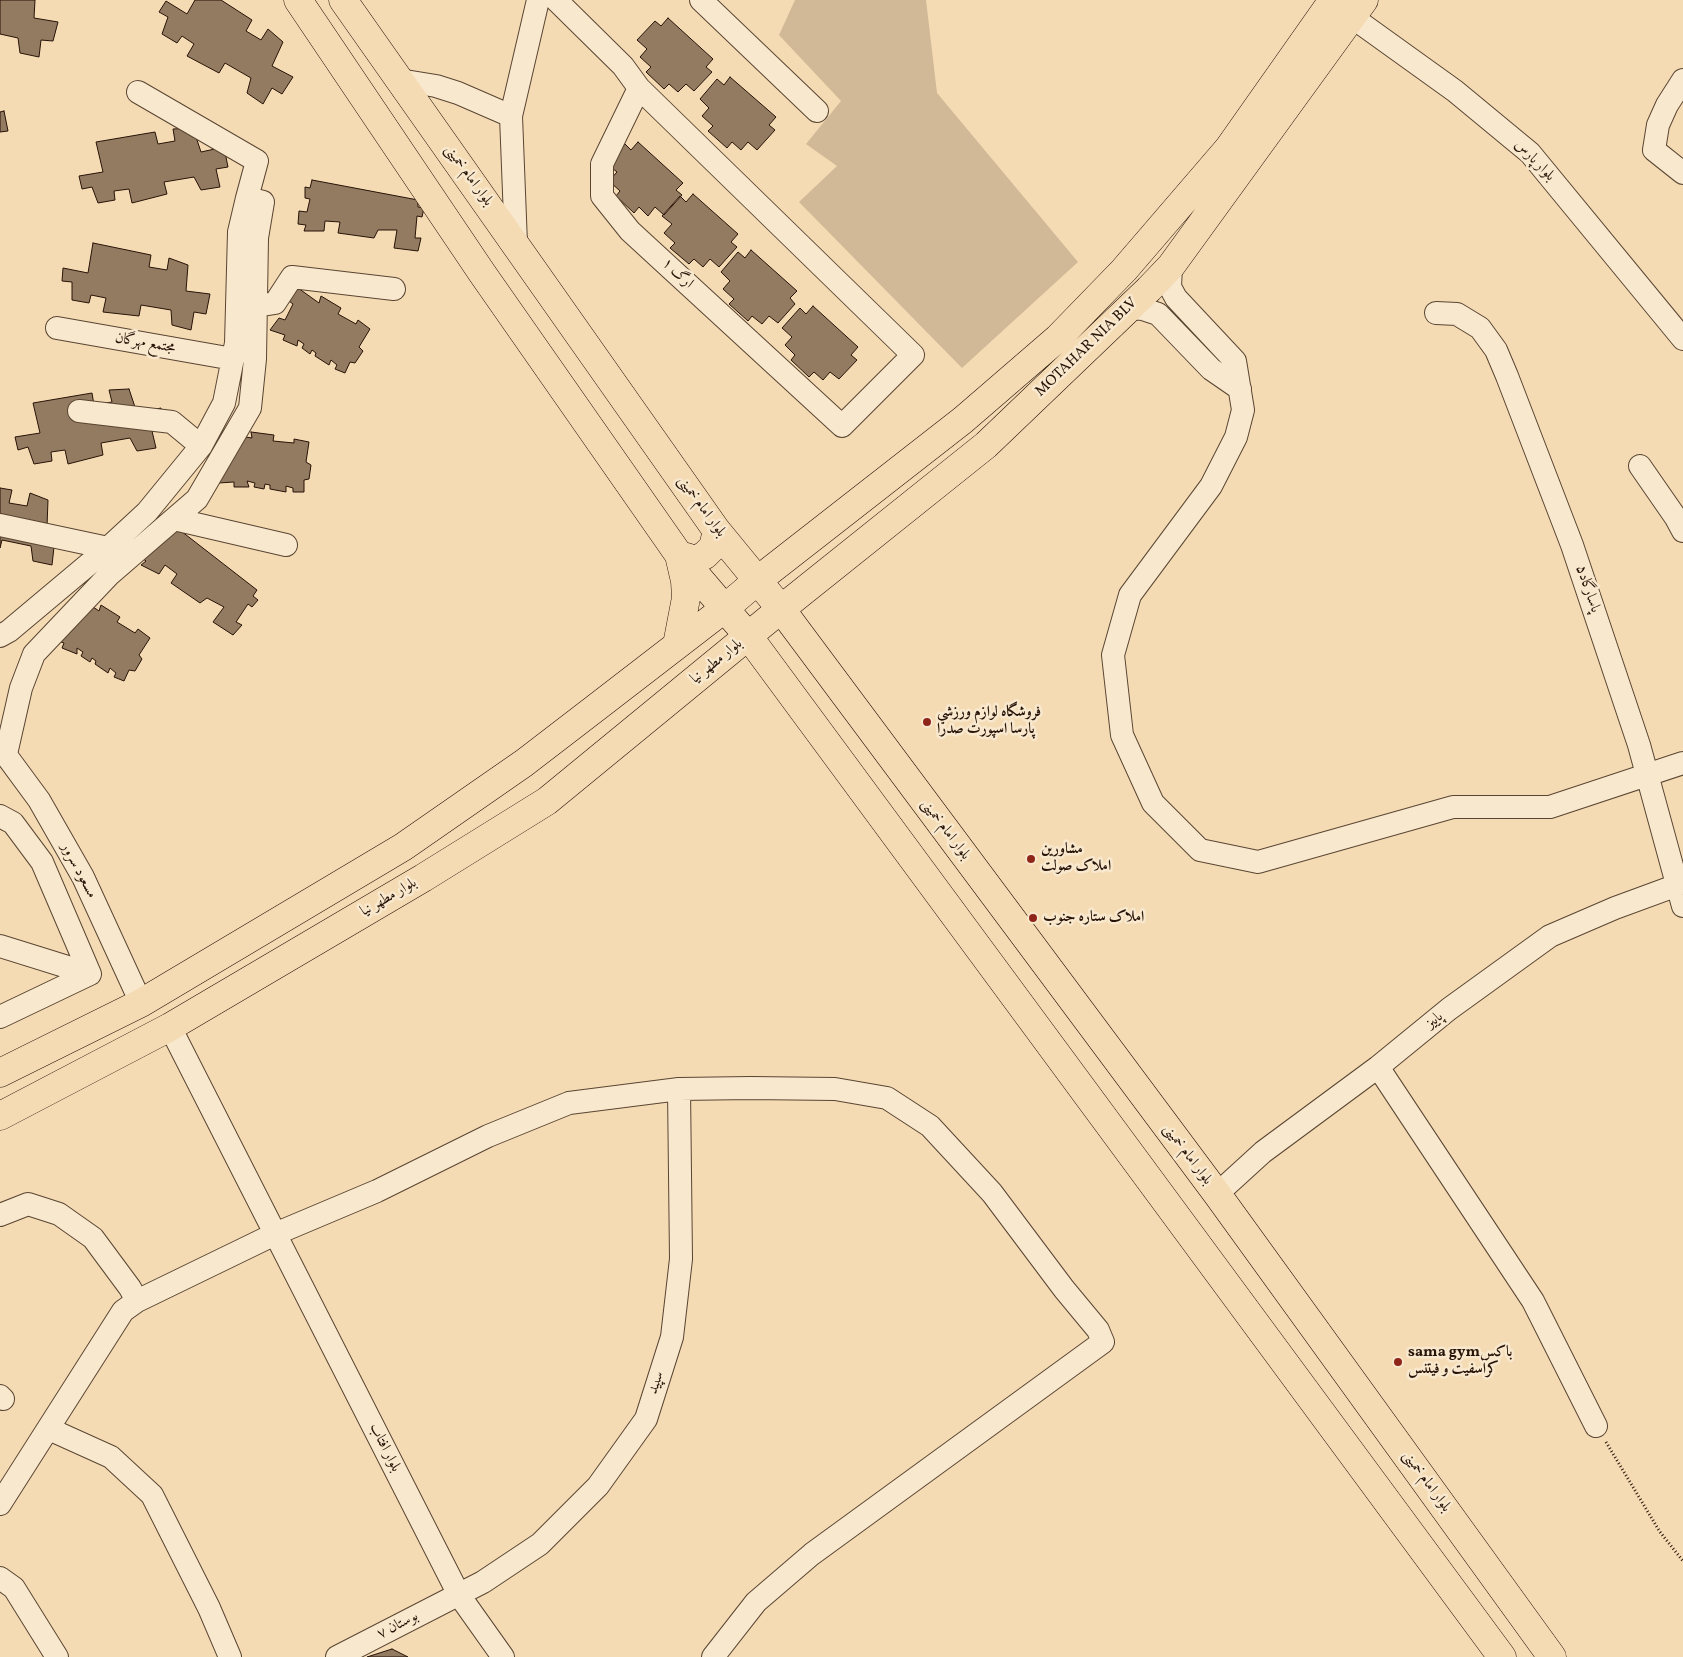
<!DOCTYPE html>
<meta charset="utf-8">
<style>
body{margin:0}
canvas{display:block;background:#f4dbb4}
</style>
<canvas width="1683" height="1657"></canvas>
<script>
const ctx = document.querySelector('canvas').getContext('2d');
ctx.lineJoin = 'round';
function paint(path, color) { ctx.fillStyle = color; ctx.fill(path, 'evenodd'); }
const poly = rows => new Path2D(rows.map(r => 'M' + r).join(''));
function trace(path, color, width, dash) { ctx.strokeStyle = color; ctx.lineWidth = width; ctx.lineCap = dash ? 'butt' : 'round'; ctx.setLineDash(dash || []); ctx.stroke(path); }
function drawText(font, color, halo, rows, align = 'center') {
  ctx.font = font + ' Vollkorn,Amiri,serif'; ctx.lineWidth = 5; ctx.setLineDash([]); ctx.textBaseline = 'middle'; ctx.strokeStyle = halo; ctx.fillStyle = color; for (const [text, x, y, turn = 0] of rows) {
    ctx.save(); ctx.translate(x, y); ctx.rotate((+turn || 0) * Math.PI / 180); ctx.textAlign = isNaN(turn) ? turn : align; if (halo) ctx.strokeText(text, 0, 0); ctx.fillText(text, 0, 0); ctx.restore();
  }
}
paint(poly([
 [795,0,926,0,937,93,1078,262,962,368,799,202,837,166,806,144,841,101,779,35]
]), '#d1b997');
const building = poly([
 [0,0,35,0,34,18,58,22,53,41,41,40,39,57,20,53,18,38,0,34,0,0],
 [195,0,221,0,252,20,246,31,261,40,268,29,283,42,272,66,293,77,282,94,272,88,263,104,247,93,251,78,225,63,219,73,187,56,194,44,182,36,177,43,162,34,168,17,159,12,166,1,187,14,195,0],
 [668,18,713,59,706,67,712,72,694,91,686,84,678,92,669,84,664,89,646,72,651,67,640,57,647,49,637,40,655,21,661,26,668,18],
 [730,77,776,117,769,125,775,130,757,150,748,142,741,150,732,142,727,148,708,131,713,126,702,116,709,108,700,99,717,79,724,85,730,77],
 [4,111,8,131,0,132,0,112,4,111],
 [193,128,201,152,224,147,228,167,216,169,220,187,201,190,194,177,164,182,167,194,132,203,129,189,114,191,115,200,98,203,92,187,82,189,79,176,103,172,96,142,155,132,158,144,175,141,173,129,193,128],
 [638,142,683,183,676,190,682,195,664,215,655,207,648,216,639,207,634,213,616,196,620,191,609,181,617,172,607,164,625,144,631,150,638,142],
 [312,180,418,200,418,207,424,208,422,217,417,216,415,238,421,238,418,251,394,248,397,230,378,230,374,238,338,233,340,222,325,221,324,231,304,231,306,225,298,224,299,211,307,212,310,199,305,198,305,187,310,188,312,180],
 [693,194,738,234,731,242,737,247,719,267,710,259,703,267,694,259,689,264,670,248,675,243,664,233,672,224,662,216,680,196,686,202,693,194],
 [93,243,151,255,149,267,167,270,169,258,188,265,186,291,210,294,206,314,194,312,191,330,172,325,171,310,141,305,139,316,103,312,106,298,91,295,89,303,72,300,72,282,62,281,63,268,88,273,93,243],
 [751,250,797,291,790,298,795,304,778,323,769,316,762,324,752,316,748,321,729,304,734,299,723,289,730,281,721,272,738,252,745,258,751,250],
 [298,288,319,303,321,296,341,308,338,314,356,324,358,320,370,329,359,347,363,351,355,363,350,362,345,373,335,369,337,365,331,360,329,365,315,356,316,353,312,350,310,354,302,348,304,344,298,340,297,346,283,340,285,335,270,330,279,318,285,320,293,304,289,301,298,288],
 [813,306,858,347,851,355,857,360,839,379,830,372,823,380,814,372,809,377,791,360,795,355,785,345,792,337,782,328,800,308,806,314,813,306],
 [129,389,137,413,161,408,164,428,152,431,156,448,137,451,130,438,101,443,103,455,68,464,65,450,51,452,52,461,34,464,28,447,18,450,15,437,40,433,33,403,92,393,94,405,112,402,109,390,129,389],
 [251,432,274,435,273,441,294,443,294,439,309,442,306,462,311,465,309,479,304,480,304,492,293,492,293,488,286,486,286,492,270,489,270,485,265,484,264,489,254,487,255,483,247,481,249,487,234,487,234,482,218,483,226,434,252,438,251,432],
 [0,488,12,490,9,503,27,506,30,493,48,500,47,526,54,547,52,565,33,561,31,546,2,540,0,548,0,488],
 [172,524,257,590,253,596,258,600,252,607,248,604,236,622,242,625,233,635,213,622,224,607,207,598,200,603,171,583,177,574,165,565,159,574,141,565,146,561,139,556,172,524],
 [77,596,99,611,101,605,120,617,117,622,135,633,138,629,150,638,139,655,142,659,135,671,129,670,124,681,114,677,116,673,110,668,108,673,95,664,96,661,92,658,90,662,81,656,83,652,77,648,77,654,62,648,64,643,50,638,77,596],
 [392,1649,408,1657,367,1657,392,1649]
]);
paint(building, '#927b61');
trace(building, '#271307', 1);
const minor = poly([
 [556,0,623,66,639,88,913,355,842,426,630,231,602,196,602,164,639,88],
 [701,0,817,111],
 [1352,17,1455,91,1530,153,1683,339],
 [399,80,436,86,458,93,511,116],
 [1683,80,1667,105,1658,125,1654,150,1683,173],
 [138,92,257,161,247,198],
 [516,244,511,116,538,0],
 [1171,266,1170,287,1176,298,1235,361,1243,410,1236,437,1211,486,1130,595,1113,655,1122,735,1153,803,1200,850,1258,862,1453,807,1550,807,1683,763],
 [256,306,275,303,292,277,394,289],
 [1128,308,1143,309,1158,314,1211,369,1240,389],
 [1436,313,1457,314,1480,328,1496,350,1507,376,1572,545,1639,745,1683,906],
 [57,328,233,359],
 [79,411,172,422,201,446],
 [1640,466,1676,518,1683,531],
 [174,519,286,545],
 [0,525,108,548],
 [0,636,9,631,108,548,147,512,201,446,224,403,236,343,239,232,247,198,263,202,257,238,255,359,250,408,197,499,109,575,34,654,21,688,6,754],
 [0,747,39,800,83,877,141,1003],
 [0,816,13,823,42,862,90,974,0,1017],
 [0,946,90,974],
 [170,1027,459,1595,503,1657],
 [1378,1067,1533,1301,1596,1426],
 [1217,1194,1263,1152,1378,1067,1449,1009,1550,936,1615,908,1683,883],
 [0,1215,28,1204,59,1214,93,1238,130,1288,137,1301],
 [0,1396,3,1399],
 [49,1429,111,1457,152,1495,209,1608,230,1657],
 [0,1504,123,1311,137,1301,275,1234,377,1191,488,1136,569,1103,679,1089,751,1088,835,1089,887,1098,930,1126,992,1193,1064,1289,1098,1330,1103,1342,812,1554,756,1602,713,1657],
 [0,1578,14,1588,57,1657],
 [337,1657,483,1582,540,1544,598,1486,646,1419,672,1337,681,1259,679,1089]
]);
const major = poly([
 [298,0,482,273,679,555,749,637,1502,1657],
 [343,0,717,531,781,609,1217,1194,1552,1657],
 [677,645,686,598,685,581,679,555,696,560,705,555,713,547,717,531],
 [0,1073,141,1003,403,847,524,763,593,710,724,609,758,580,963,420,1058,338,1124,270,1228,149,1333,0],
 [0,1116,170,1027,423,878,547,801,781,609,986,445,1149,289,1171,266,1364,0]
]);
trace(minor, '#5a4532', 24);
trace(major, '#271307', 29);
trace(poly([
 [1606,1442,1660,1532,1683,1561]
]), '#271307', 3, [1, 2.5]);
trace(minor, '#f8e8ce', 22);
trace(major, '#f4dbb4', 28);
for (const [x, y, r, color] of [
 [927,722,5,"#8f2418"],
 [1031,859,5,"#8f2418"],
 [1033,918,5,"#8f2418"],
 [1398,1362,5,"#8f2418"]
]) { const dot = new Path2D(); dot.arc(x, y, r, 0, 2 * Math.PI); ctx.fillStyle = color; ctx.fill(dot); trace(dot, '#f8e8ce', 2); }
drawText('15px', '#271307', '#f8e8ce', [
 ["بلوار پارس",1534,161,46],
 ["بلوار امام خمینی",468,176,54],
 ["ارگ ۱",677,274,43],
 ["مجتمع مهرگان",145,344,10],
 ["MOTAHAR NIA BLV",1087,348,-44],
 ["بلوار امام خمینی",701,507,54],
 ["پاسارگاد۵",1587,589,71],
 ["بلوار مطهر نیا",717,662,-39],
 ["بلوار امام خمینی",945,830,53],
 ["مسعود سرور",78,871,62],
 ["بلوار مطهر نیا",389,898,-30],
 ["پاییز",1435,1021,-39],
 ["بلوار امام خمینی",1187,1155,53],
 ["سپید",657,1383,-72],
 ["بلوار افتاب",384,1448,63],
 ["بلوار امام خمینی",1426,1482,54],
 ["بوستان ۷",398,1626,-27]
]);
drawText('bold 15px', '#271307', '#f8e8ce', [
 ["فروشگاه لوازم ورزشي",937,713],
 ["پارسا اسپورت صدرا",937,730],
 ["مشاورین",1041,850],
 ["املاک صولت",1041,867],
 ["املاک ستاره جنوب",1043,918],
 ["sama gymباکس",1408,1353],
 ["کراسفیت و فیتنس",1408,1370]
], 'left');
</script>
